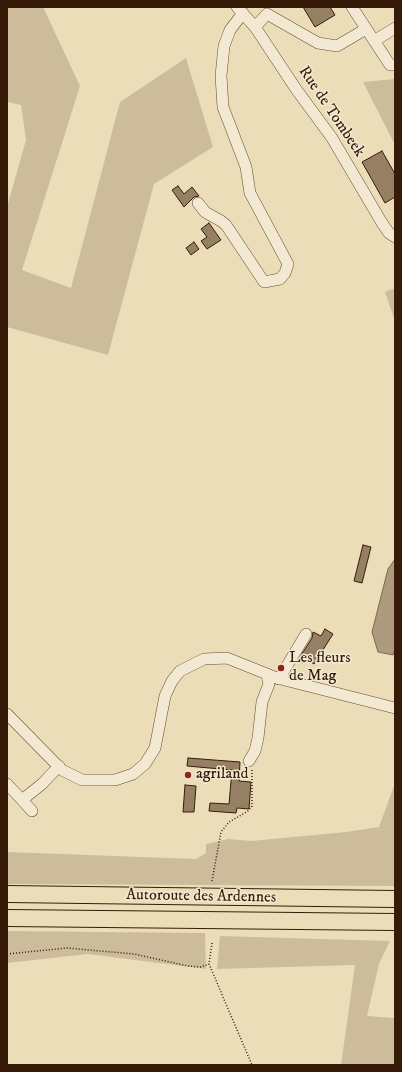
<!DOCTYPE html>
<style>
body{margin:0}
#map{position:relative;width:402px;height:1072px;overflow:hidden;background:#ecddb9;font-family:"IM FELL DW Pica",serif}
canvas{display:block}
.frame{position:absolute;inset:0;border:8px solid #361c08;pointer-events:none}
</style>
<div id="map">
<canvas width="402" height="1072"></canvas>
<div class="frame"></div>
</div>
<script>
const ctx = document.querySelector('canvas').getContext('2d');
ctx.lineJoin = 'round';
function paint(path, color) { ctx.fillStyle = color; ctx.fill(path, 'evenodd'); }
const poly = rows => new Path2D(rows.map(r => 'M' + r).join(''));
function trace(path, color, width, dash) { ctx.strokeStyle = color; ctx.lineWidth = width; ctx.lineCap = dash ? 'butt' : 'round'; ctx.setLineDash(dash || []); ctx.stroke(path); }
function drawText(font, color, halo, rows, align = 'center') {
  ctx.font = font + ' "IM FELL DW Pica",serif'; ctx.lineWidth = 3; ctx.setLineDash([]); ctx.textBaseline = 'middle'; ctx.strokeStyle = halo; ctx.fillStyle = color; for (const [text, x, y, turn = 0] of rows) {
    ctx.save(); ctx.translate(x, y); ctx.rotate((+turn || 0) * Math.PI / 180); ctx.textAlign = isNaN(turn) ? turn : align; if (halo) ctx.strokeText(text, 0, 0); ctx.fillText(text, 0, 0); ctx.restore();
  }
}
paint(poly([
 [7,7,43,7,80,86,22,270,71,288,120,102,186,58,213,147,154,184,108,355,7,327,7,207,26,140,21,105,7,102],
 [395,79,395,145,363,82],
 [395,288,395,321,385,292],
 [395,783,395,886,7,884,7,852,196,859,206,853,206,844,228,839,251,841,346,832,379,827],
 [7,931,205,933,206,969,88,954,7,963],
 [220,936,390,941,379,964,367,1016,395,1018,395,1065,341,1065,355,965,217,969]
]), '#cdbc9b');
const water = poly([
 [395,559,395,648,393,655,378,652,372,632,388,569,395,559]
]);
paint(water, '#ae9b7d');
trace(water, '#7e684e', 1);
const building = poly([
 [303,7,330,7,335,15,315,27,303,7],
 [382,151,395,174,395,197,385,203,362,162,382,151],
 [178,186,184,194,192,187,199,196,194,197,184,207,172,190,178,186],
 [209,223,221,240,207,249,201,241,207,237,201,229,209,223],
 [194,242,199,249,191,255,186,248,194,242],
 [363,545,371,547,362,583,354,581,363,545],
 [325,629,333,634,314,664,306,659,303,663,298,660,312,638,313,632,321,636,325,629],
 [188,758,240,762,239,781,251,782,249,809,237,808,236,813,209,811,210,803,229,804,232,770,187,766,188,758],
 [185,785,196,786,194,812,183,812,185,785]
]);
paint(building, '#958064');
trace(building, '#361c08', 1);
const minor = poly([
 [237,7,255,27,296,89,332,138,382,223,389,233,395,237],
 [352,7,390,65,395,65],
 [255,27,267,14,318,43,337,46,366,29],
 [374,41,395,28],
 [198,203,205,212,221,221,226,225,264,282,280,279,285,273,288,264,250,193,246,167,223,107,221,76,224,46,230,30,243,13],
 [279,679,306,634],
 [7,714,62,770,82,780,115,780,133,774,145,764,155,748,165,696,172,681,180,671,204,659,227,658,277,678,395,708],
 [249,761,255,751,258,738,262,702,269,684,267,675],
 [7,784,22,800,42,784,59,766],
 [22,800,32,811]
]);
const highway = poly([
 [7,894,395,899],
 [7,918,395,922]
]);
trace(minor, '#644c34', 12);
trace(highway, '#361c08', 18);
trace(poly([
 [212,881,221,832,229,822,248,811,252,806,252,769],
 [212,943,209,964,252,1065],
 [7,954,67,948,134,954,188,966,201,967,209,964]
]), '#361c08', 1.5, [1, 2]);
trace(minor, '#f3e9d2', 11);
trace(highway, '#ecddb9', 16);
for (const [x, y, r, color] of [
 [281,668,4,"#8f2418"],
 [188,775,4,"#8f2418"]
]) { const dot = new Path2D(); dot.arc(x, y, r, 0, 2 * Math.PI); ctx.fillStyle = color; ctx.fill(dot); trace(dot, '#f3e9d2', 1.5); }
drawText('16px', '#361c08', '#f3e9d2', [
 ["Rue de Tombeek",331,112,56],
 ["Autoroute des Ardennes",201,897,1]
]);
drawText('16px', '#361c08', '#f3e9d2', [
 ["Les fleurs",289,659],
 ["de Mag",289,677],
 ["agriland",196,775]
], 'left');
</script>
